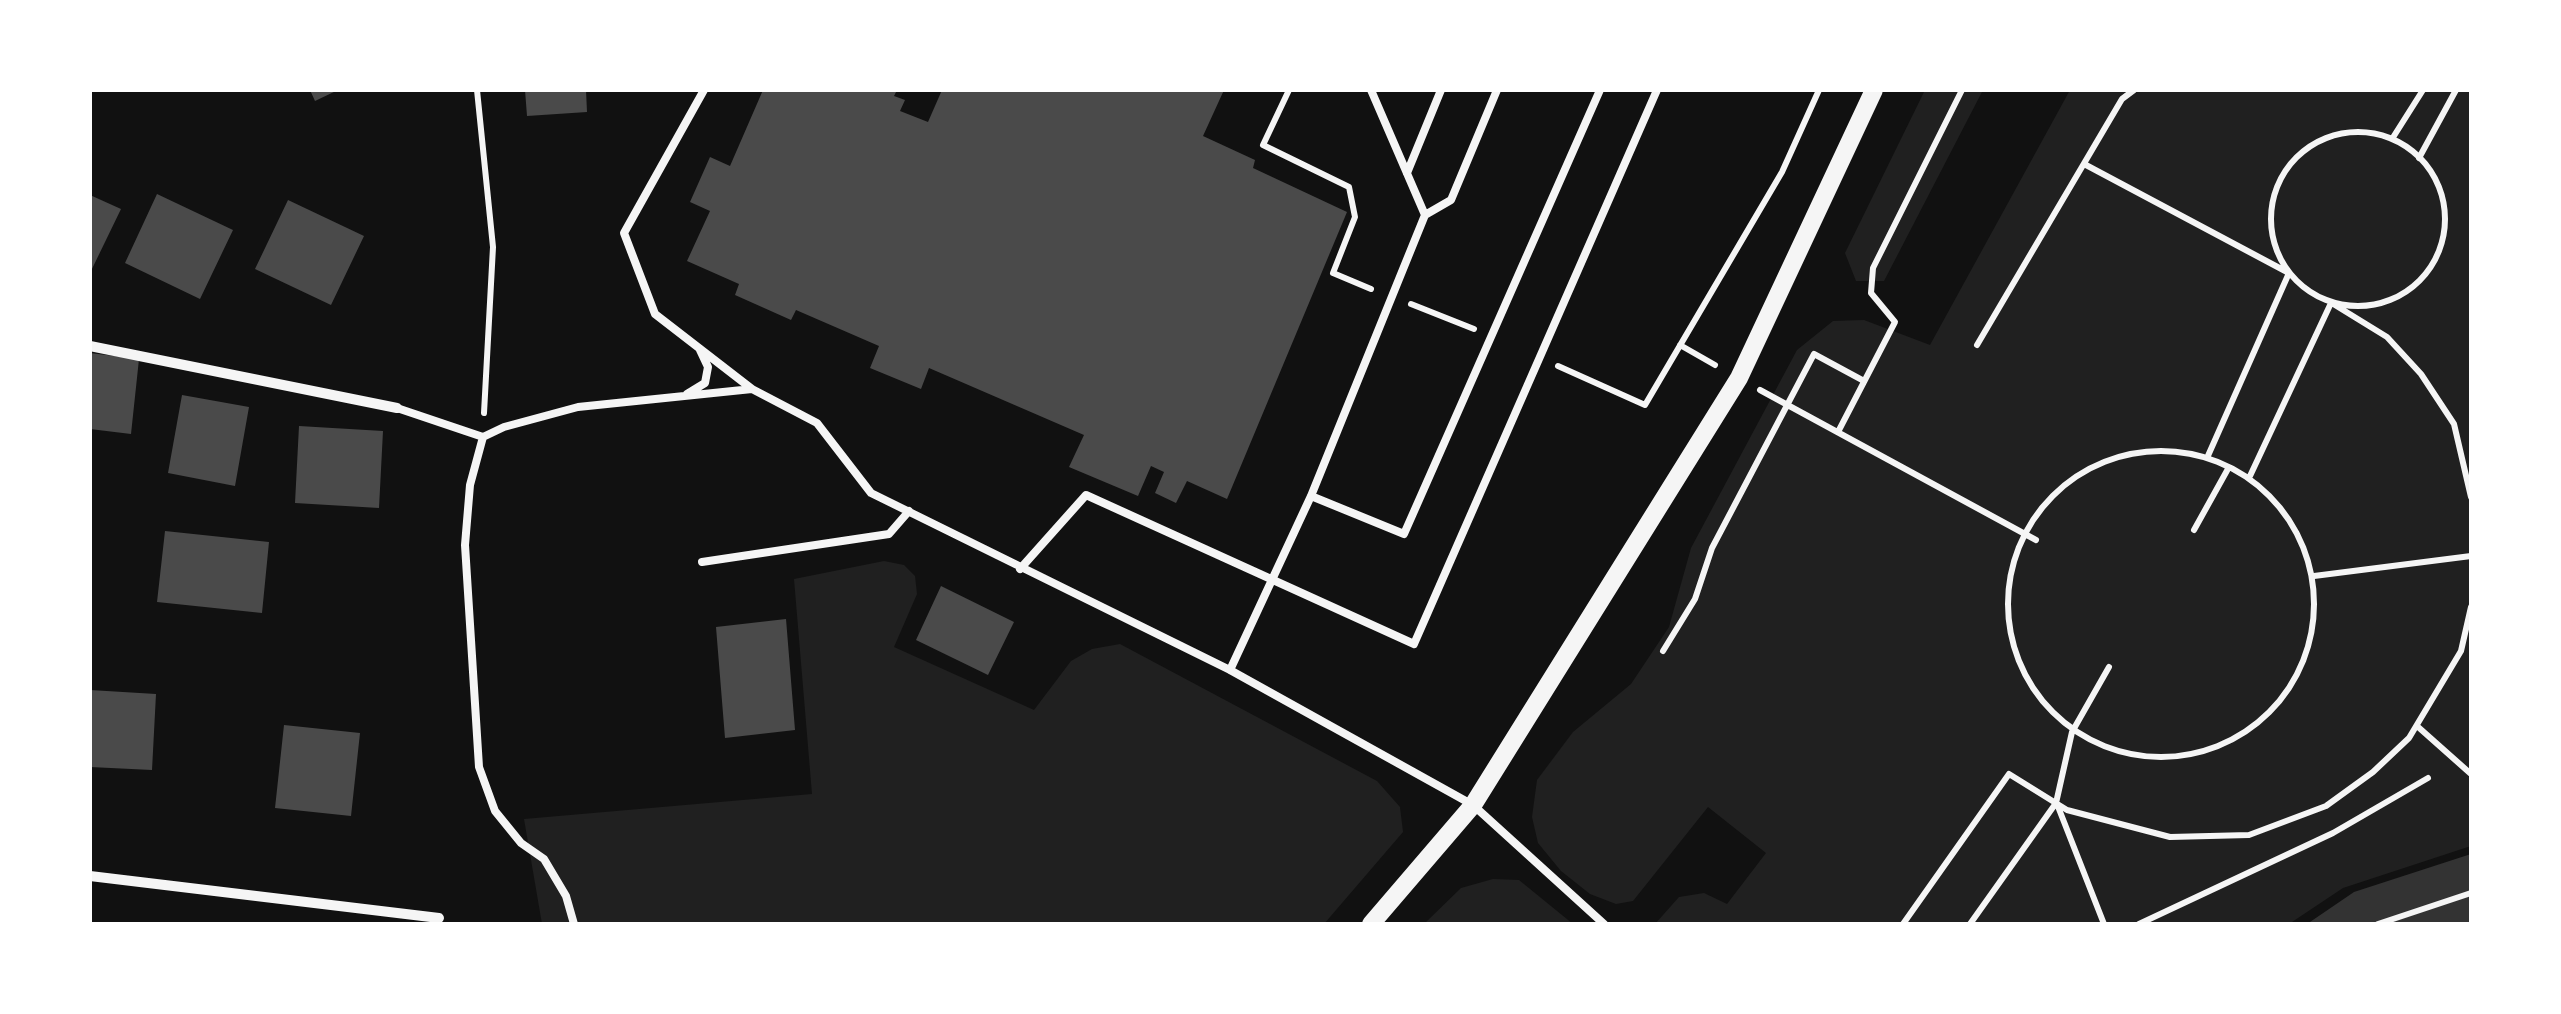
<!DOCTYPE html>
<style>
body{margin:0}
#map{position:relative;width:2561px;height:1014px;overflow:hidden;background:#111;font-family:"Noto Sans",sans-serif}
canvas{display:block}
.frame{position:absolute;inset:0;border:92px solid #fff;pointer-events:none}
</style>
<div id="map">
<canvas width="2561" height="1014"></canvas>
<div class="frame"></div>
</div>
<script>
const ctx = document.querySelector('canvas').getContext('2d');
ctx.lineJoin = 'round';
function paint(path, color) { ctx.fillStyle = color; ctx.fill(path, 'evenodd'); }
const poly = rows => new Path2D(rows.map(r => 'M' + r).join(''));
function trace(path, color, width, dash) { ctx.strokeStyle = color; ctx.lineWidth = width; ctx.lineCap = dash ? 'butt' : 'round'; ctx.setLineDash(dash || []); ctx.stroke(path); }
paint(poly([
 [1925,90,1983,90,1884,281,1856,281,1845,253],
 [2070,90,2471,90,2471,846,2343,888,2289,924,1655,924,1679,897,1704,893,1727,904,1766,853,1708,807,1633,901,1616,904,1590,894,1561,871,1538,843,1532,817,1537,780,1573,732,1631,684,1669,627,1691,548,1797,350,1833,321,1864,320,1930,345],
 [884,561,904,565,915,576,917,594,894,647,1034,710,1071,661,1092,649,1120,644,1377,781,1400,807,1403,832,1324,924,542,924,524,819,812,794,794,579],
 [1493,879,1519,880,1573,924,1424,924,1461,888]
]), '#202020');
paint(poly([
 [2471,854,2471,924,2307,924,2354,892]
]), '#333');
paint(poly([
 [310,90,338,90,315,101],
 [525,90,586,90,587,112,527,116],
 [763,90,897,90,894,96,905,100,900,111,928,122,942,90,1224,90,1203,136,1255,160,1253,168,1347,212,1227,499,1187,481,1176,503,1155,493,1164,472,1151,466,1138,496,1069,467,1084,435,929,368,921,389,870,368,879,346,796,310,791,320,735,295,739,284,687,261,710,211,690,202,710,157,730,166],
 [157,194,233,230,200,299,125,263],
 [90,195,121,209,90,273],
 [288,200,364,236,331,305,255,269],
 [90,353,139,359,131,434,90,429],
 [182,395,249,407,235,486,168,473],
 [299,426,383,431,379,508,295,503],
 [165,531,269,542,262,613,157,602],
 [941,586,1014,622,988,675,916,640],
 [786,619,795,730,725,738,716,627],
 [90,690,156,694,152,770,90,767],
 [284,725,360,733,351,816,275,808]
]), '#4a4a4a');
trace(poly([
 [477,90,493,247,484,413],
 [1289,90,1263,145,1349,187,1355,217,1333,273,1371,289],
 '2271 219a87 87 0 1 1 174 0a87 87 0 1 1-174 0Z',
 [2392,139,2423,90],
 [2419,158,2456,90],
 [2086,165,2287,272],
 [1411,304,1474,329],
 [2335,305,2387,337,2421,374,2454,424,2471,497],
 [1680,345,1715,365],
 [1977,345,2122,99,2134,90],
 [1558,366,1645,405,1782,172,1819,90],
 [1760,390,2036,540],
 [1838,432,1895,322,1871,293,1873,268,1962,90],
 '2008 604a153 153 0 1 1 306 0a153 153 0 1 1-306 0Z',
 [2207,458,2289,273],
 [2250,476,2331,303],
 [2194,530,2229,467],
 [2314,576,2471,556],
 [1663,651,1695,599,1712,548,1814,354,1864,381],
 [2417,726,2471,774],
 [2057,804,2104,924],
 [1903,924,2009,774,2067,810,2170,837,2249,835,2326,806,2373,772,2409,738,2461,651,2471,607],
 [1970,924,2056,803,2072,732,2109,667],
 [2139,924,2333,833,2428,778],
 [2378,924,2471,893]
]), '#f5f5f5', 6);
trace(poly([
 [704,90,624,233,655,314,752,389],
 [1407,173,1441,90],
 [1425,215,1451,200,1497,90],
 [687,394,705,383,708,367,700,350],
 [397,408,483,437,504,427,578,407,752,389,817,423,871,493,1230,670,1473,805,1604,924],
 [483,437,470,485,465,545,479,767,495,811,521,843,544,859,566,896,574,924],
 [1311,496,1404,534,1600,90],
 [702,562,889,534,909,511],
 [1020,569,1086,495,1414,644,1657,90],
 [1230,670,1311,496,1425,215,1371,90]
]), '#f5f5f5', 8);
trace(poly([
 [90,346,397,408],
 [90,876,439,918]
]), '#f5f5f5', 10);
trace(poly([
 [1371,924,1473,805,1739,378,1874,90]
]), '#f5f5f5', 18);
</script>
